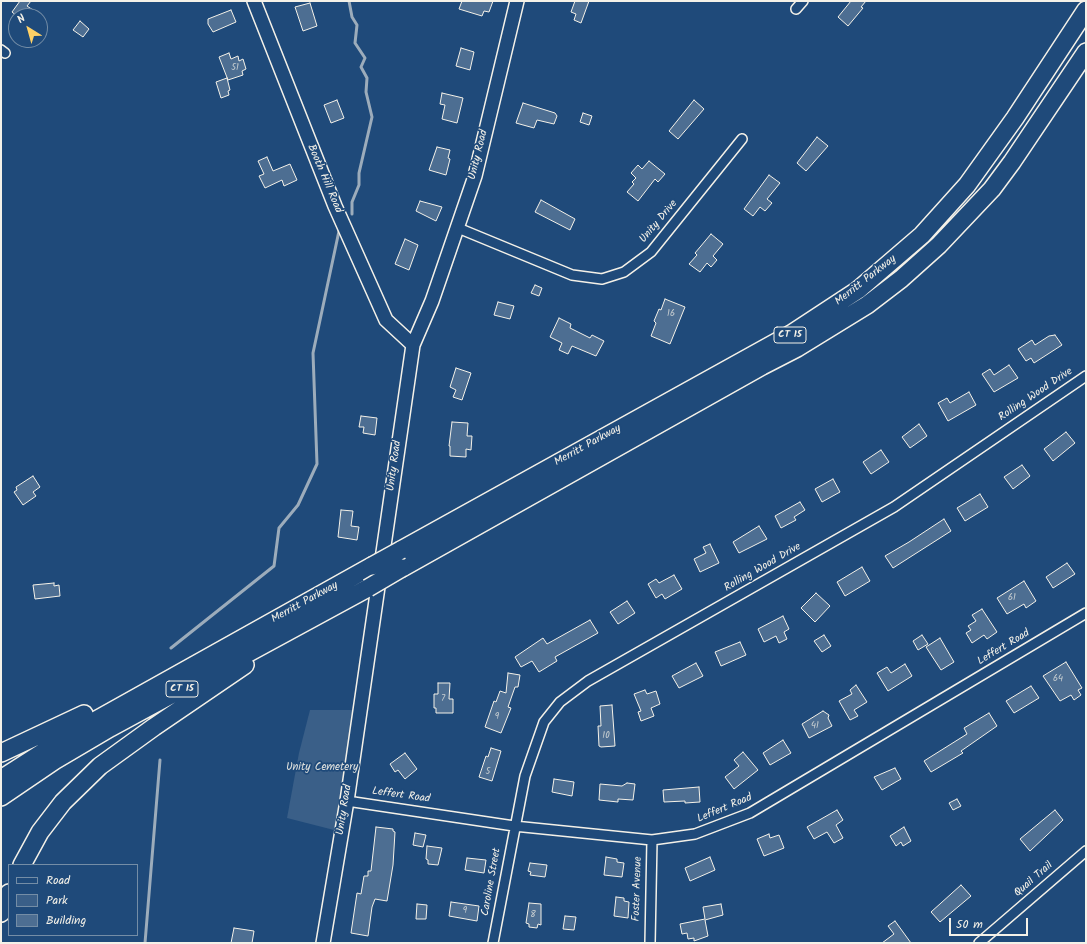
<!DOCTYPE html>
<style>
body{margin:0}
#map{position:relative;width:1087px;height:944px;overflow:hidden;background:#1f4a7a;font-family:Kalam,sans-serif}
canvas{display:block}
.frame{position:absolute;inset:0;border:2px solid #f4f1e8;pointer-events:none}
.legend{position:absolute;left:8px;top:864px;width:130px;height:72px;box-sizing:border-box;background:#1f4a7a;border:1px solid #748da6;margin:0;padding:5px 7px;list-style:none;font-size:12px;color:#f4f1e8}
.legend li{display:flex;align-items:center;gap:8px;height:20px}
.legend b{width:20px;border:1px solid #748da6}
.north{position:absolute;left:8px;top:8px;width:40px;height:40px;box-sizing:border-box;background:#1f4a7a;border:1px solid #748da6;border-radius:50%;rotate:323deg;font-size:11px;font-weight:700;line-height:16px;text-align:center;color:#f4f1e8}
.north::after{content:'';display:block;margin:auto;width:14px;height:18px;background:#ffd166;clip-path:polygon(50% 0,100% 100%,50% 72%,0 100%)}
.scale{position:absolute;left:949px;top:918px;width:79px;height:18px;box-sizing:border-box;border:2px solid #f4f1e8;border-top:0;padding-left:5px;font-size:12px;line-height:14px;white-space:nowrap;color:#f4f1e8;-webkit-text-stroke:3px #1f4a7a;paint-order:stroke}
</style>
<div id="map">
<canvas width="1087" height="944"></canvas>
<div class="frame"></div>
<ul class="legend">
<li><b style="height:5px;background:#1f4a7a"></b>Road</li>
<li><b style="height:11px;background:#3a5f88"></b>Park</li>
<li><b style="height:11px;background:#4d6e92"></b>Building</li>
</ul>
<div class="north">N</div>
<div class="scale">50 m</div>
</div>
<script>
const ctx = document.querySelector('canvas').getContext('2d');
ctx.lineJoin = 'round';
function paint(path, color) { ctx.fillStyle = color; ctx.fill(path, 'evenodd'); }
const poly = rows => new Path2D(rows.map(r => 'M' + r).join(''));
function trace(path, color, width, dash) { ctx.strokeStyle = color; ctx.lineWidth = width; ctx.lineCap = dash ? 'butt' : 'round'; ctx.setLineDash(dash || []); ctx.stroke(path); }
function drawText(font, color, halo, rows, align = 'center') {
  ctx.font = font + ' Kalam,sans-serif'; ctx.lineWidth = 3.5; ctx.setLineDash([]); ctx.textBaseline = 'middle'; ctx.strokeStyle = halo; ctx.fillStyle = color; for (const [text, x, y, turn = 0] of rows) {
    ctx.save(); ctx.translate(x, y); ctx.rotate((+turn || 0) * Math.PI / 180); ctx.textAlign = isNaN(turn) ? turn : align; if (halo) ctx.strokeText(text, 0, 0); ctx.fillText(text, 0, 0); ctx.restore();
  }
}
paint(poly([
 [310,710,358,710,345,784,334,830,287,818,299,753]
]), '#3a5f88');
trace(poly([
 [349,1,352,17,357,25,355,43,365,58,361,67,367,78,366,92,372,117,359,173,359,185,352,202,352,214],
 [171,648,274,566,279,528,298,505,317,464,313,353,339,231],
 [145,943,160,760]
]), '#9cacbb', 3);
const building = poly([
 [20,1,31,1,27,6,42,16,17,16,12,12,20,1],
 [462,1,493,1,489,12,484,11,482,16,459,9,462,1],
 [575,1,589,1,581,23,574,20,576,14,571,12,575,1],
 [851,1,866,1,861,7,863,8,848,26,838,17,851,1],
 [310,3,317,26,303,31,295,7,310,3],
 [231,10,236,22,213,32,208,24,208,19,231,10],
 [80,21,89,29,83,37,73,30,80,21],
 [461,48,474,52,470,70,456,66,461,48],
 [229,53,231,59,238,56,239,61,243,59,246,69,242,71,243,75,228,80,219,57,229,53],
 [227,78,230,90,228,91,229,95,221,98,216,82,227,78],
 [442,93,463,98,457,123,442,119,445,105,440,104,442,93],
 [337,100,344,118,331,123,324,105,337,100],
 [694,100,704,109,678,139,669,131,694,100],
 [523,103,555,113,557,116,554,124,537,120,534,128,516,123,523,103],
 [583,113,592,116,589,125,580,122,583,113],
 [817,137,828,146,806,171,797,163,817,137],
 [437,147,450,150,448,158,450,159,446,175,429,170,437,147],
 [267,157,273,171,290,164,297,180,284,186,282,180,265,188,259,176,264,174,258,161,267,157],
 [649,161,665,174,658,182,655,179,638,201,627,192,634,184,632,182,636,178,631,173,638,165,642,169,649,161],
 [769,175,780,183,767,199,772,203,765,211,760,207,753,216,744,209,769,175],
 [541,200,575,219,570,230,535,212,541,200],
 [420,201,442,207,436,221,416,211,420,201],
 [711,234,723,244,713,256,717,260,711,267,707,263,700,272,689,264,697,255,695,253,711,234],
 [405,239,418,245,409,270,395,264,405,239],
 [535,285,542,288,539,296,531,293,535,285],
 [665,299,685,307,670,344,651,336,656,323,654,321,659,309,661,310,665,299],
 [498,302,514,306,510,319,494,315,498,302],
 [559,318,571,324,570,328,590,338,592,335,604,341,596,356,572,346,568,354,559,350,562,343,550,337,559,318],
 [1055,335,1062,345,1034,363,1031,358,1026,361,1018,349,1032,340,1035,345,1049,336,1055,335],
 [1009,365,1018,378,994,392,982,374,990,369,994,375,1009,365],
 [456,368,471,373,462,400,453,397,456,390,450,387,456,368],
 [969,392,976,405,948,421,938,403,947,398,950,403,969,392],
 [361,416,377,418,375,435,363,433,364,427,359,427,361,416],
 [452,422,468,423,467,436,472,436,471,450,466,449,466,457,450,456,450,446,449,446,452,422],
 [919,424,927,436,910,448,902,437,919,424],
 [1066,432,1075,443,1053,461,1044,449,1066,432],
 [881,450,889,462,871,474,863,462,881,450],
 [1022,465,1030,476,1013,489,1004,477,1022,465],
 [33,476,40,487,33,492,36,496,23,505,14,492,17,490,16,487,33,476],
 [833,479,840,492,822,502,815,489,833,479],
 [980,494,988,507,965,521,957,508,980,494],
 [800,502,805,510,794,517,796,520,781,528,775,516,800,502],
 [341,510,353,511,351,526,359,527,357,540,338,537,341,510],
 [944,519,951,531,893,568,885,556,909,542,944,519],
 [759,526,767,539,739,553,733,542,759,526],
 [710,544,719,563,700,572,694,559,706,553,703,547,710,544],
 [1067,563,1075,574,1053,588,1046,577,1067,563],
 [862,567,870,581,845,596,837,582,862,567],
 [674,575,682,589,665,599,662,594,656,598,648,584,656,579,659,583,674,575],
 [1024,581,1036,601,1026,608,1024,604,1007,614,997,598,1024,581],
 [54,583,54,586,59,585,60,596,35,599,33,585,54,583],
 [816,593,830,606,815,622,801,608,816,593],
 [627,601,635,613,618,624,610,612,627,601],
 [982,609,997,632,987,639,984,635,972,643,966,633,971,630,968,626,976,621,972,615,982,609],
 [783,616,789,629,784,632,787,639,779,643,776,636,764,642,758,629,783,616],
 [590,620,598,633,555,657,557,661,539,672,532,661,521,667,515,657,543,638,547,644,590,620],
 [824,635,831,646,822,652,814,641,824,635],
 [922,635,928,644,918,650,913,641,922,635],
 [940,638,954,662,941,670,926,647,940,638],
 [740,642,746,655,721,666,715,652,740,642],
 [1066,662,1082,688,1078,690,1081,695,1074,700,1071,695,1060,701,1043,676,1066,662],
 [696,663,703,676,679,688,672,676,696,663],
 [905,664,912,676,888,691,877,673,887,667,891,673,905,664],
 [508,673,520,675,518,687,515,687,508,707,511,708,501,733,485,727,494,701,496,702,500,691,506,693,508,673],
 [438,683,450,683,449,699,453,699,453,713,436,713,436,708,434,708,434,694,438,694,438,683],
 [856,685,867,702,854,710,858,716,850,720,839,701,852,694,850,690,856,685],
 [1031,686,1039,698,1014,713,1006,701,1031,686],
 [645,690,647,694,656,691,660,704,651,708,654,716,641,721,638,712,641,711,634,694,645,690],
 [612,705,615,746,601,747,599,746,598,726,601,726,600,706,612,705],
 [823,711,829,715,828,718,832,726,809,738,802,724,823,711],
 [989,713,997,726,961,751,963,753,931,772,924,761,967,734,964,728,989,713],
 [783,740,791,753,770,765,763,753,783,740],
 [491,748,501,751,492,781,479,777,486,756,488,757,491,748],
 [743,752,758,770,734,789,725,777,739,766,734,760,743,752],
 [405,753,417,769,405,779,398,770,395,772,390,764,405,753],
 [895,768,901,779,882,790,874,777,895,768],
 [554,779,574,782,572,796,552,792,554,779],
 [627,783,635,784,633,800,618,799,618,802,599,800,600,784,622,786,627,783],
 [699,787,700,802,685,803,685,801,664,802,663,790,699,787],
 [957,799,961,806,953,810,949,803,957,799],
 [837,810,843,820,836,825,843,838,834,843,827,832,814,839,807,827,837,810],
 [1055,810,1063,820,1030,851,1020,839,1055,810],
 [376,827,393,829,393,831,395,832,393,865,387,901,375,899,372,907,368,936,351,933,357,893,361,894,364,876,368,876,368,871,371,871,376,827],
 [904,827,911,841,903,846,901,842,896,846,890,836,904,827],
 [415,833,426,835,423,847,413,845,415,833],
 [769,834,770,838,779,835,784,848,764,856,757,839,769,834],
 [427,846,442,848,438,865,428,864,428,860,426,859,427,846],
 [606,857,617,859,617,862,624,863,622,877,604,875,606,857],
 [710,857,715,870,690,881,685,868,710,857],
 [467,858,486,860,484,873,465,870,467,858],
 [530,863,547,865,545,877,530,875,531,872,528,871,530,863],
 [961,885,971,896,940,922,931,912,961,885],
 [616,897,624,898,624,901,629,902,628,918,614,916,616,897],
 [451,902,479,906,477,921,449,916,451,902],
 [529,903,541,904,541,925,538,924,537,928,529,927,529,924,526,923,529,903],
 [417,904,427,905,426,919,416,919,417,904],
 [721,904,723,915,705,920,708,936,694,941,694,938,688,939,687,933,682,934,680,924,705,919,703,907,721,904],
 [565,916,576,917,574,930,563,929,565,916],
 [895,921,911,943,882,943,894,934,888,926,895,921],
 [234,928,254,931,252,943,231,943,234,928]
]);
paint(building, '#4d6e92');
trace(building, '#f4f1e8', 1);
const street = poly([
 [796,9,803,1],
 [1,50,5,53],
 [458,228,572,275,602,279,624,272,651,252,742,139],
 [347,801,514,826,652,840,695,834,750,813,1086,613],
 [493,943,525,776,544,722,560,702,588,681,894,507,1086,376],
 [650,943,652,840],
 [979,943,1086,851]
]);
const secondary = poly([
 [254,1,335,206,386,320,413,345],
 [323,943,347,801,413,345,432,301,475,176,517,1]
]);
const highway = poly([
 [401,550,791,334,858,290,922,235,967,185,1015,118,1086,10],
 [402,568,762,366,797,348,867,305,901,279,939,245,992,189,1012,162,1086,52],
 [1,753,84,714],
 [1,779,73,733,372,566],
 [1,797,54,761,110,728,368,588],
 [22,865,40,832,63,802,100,766,154,727,245,665],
 [1,913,9,893]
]);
trace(street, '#f4f1e8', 12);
trace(secondary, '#f4f1e8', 16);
trace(highway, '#f4f1e8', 20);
trace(street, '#1f4a7a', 9);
trace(secondary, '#1f4a7a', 13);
trace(highway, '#1f4a7a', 17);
const highwayBridge = poly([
 [372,566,401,550],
 [368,588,402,568]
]);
trace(highwayBridge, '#f4f1e8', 20, []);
trace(highwayBridge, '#1f4a7a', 17);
drawText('9px', '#cad0d2', null, [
 ["51",235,68],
 ["16",671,314],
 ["61",1012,598],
 ["64",1058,679],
 ["7",443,699],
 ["9",497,717],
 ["41",815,726],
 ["10",606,736],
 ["5",488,772],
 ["9",465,911],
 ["8",533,915]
]);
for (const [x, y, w] of [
 [790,335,32],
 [182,689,32]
]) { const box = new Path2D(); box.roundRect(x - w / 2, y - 8, w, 16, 3); ctx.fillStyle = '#1f4a7a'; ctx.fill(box); trace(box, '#f4f1e8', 1); }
drawText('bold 10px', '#f4f1e8', null, [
 ["CT 15",790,335],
 ["CT 15",182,689]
]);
drawText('11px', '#f4f1e8', '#1f4a7a', [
 ["Unity Road",479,155,-76],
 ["Booth Hill Road",324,179,67],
 ["Unity Drive",659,222,-50],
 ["Merritt Parkway",866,281,-38],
 ["Rolling Wood Drive",1036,395,-34],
 ["Merritt Parkway",588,446,-29],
 ["Unity Road",395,466,-82],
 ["Rolling Wood Drive",763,568,-30],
 ["Merritt Parkway",305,603,-29],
 ["Leffert Road",1004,648,-31],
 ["Leffert Road",401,796,8],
 ["Leffert Road",725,809,-23],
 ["Unity Road",345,810,-81],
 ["Quail Trail",1034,880,-41],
 ["Caroline Street",492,882,-80],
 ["Foster Avenue",638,889,-88]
]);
drawText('11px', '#e1e2de', '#1f4a7a', [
 ["Unity Cemetery",322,768]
]);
</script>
